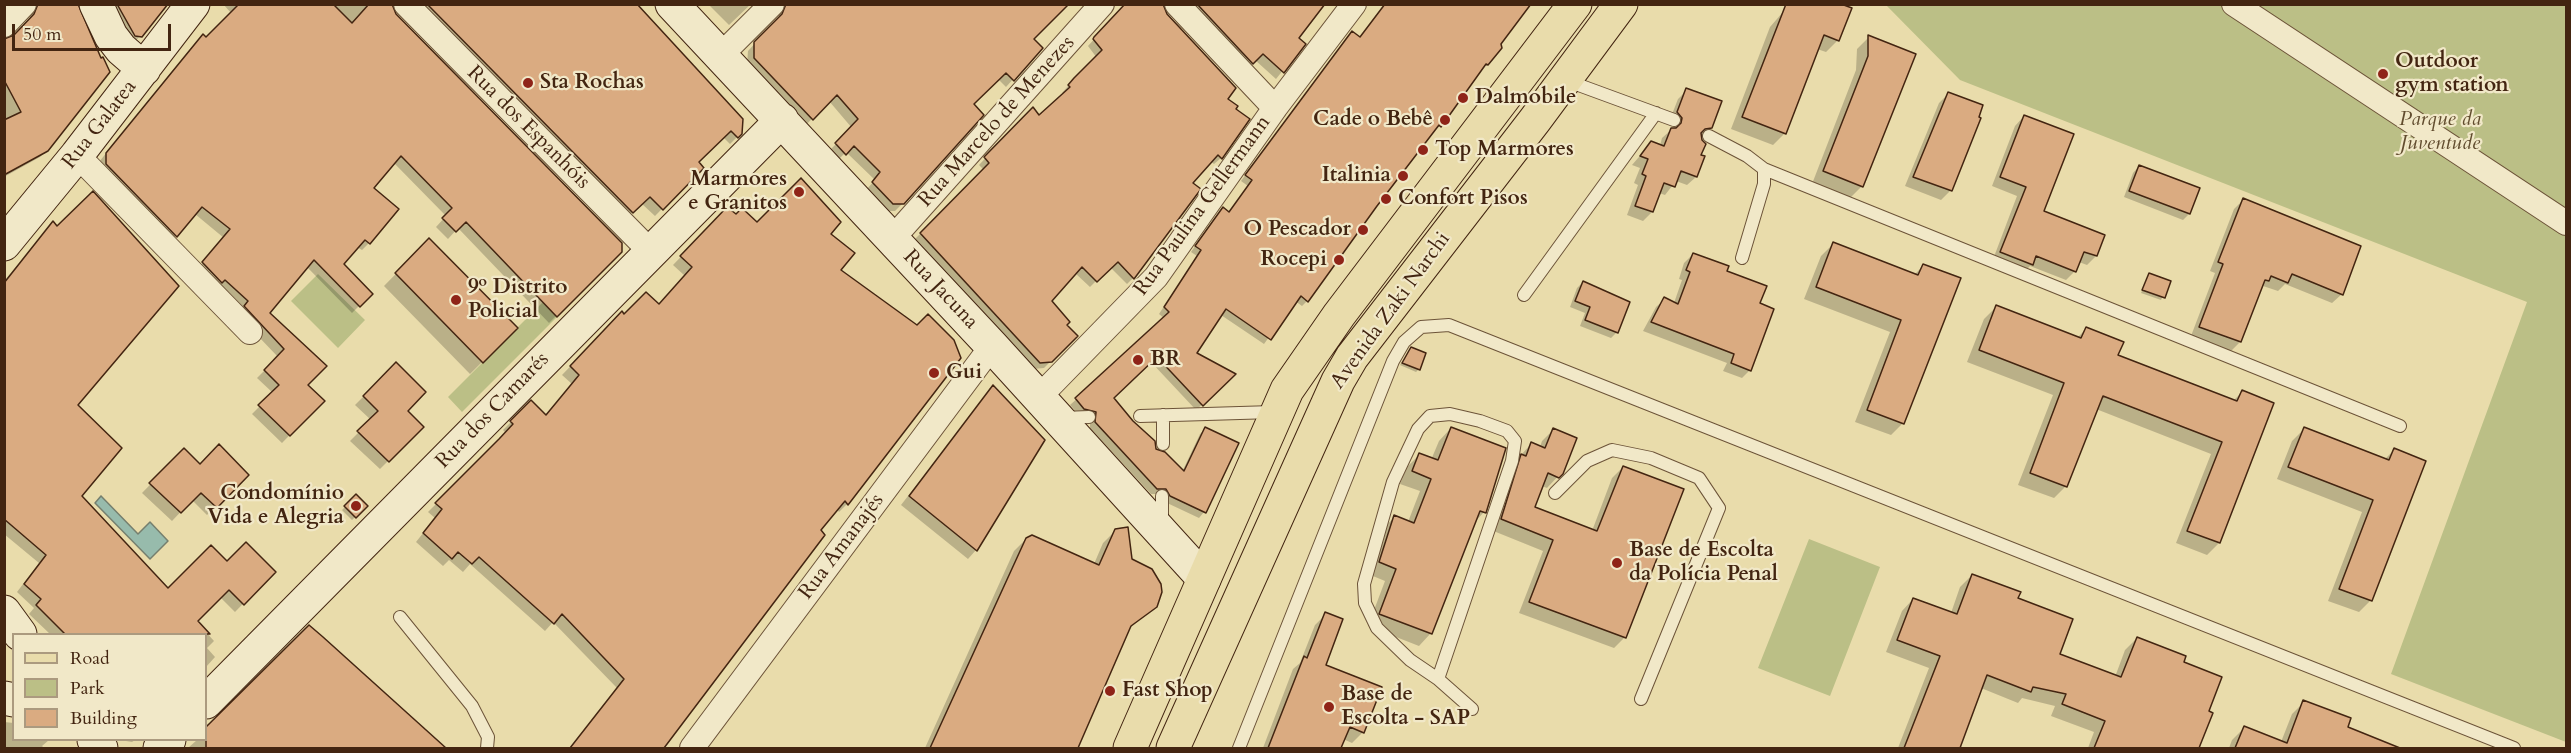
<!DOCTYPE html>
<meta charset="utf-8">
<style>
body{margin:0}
#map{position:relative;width:2571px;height:753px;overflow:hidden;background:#e9dcab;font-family:Cardo,serif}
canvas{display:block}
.frame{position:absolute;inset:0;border:6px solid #432511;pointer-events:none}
.legend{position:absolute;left:12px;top:633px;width:195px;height:108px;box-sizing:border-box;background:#f1e8c8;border:2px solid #ab9a7f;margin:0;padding:8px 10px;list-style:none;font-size:18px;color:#432511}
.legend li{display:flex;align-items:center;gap:12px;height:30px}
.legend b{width:30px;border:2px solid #ab9a7f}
.scale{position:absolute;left:12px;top:24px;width:159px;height:27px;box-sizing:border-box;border:3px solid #432511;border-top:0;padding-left:8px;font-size:18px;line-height:21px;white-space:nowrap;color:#432511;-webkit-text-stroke:4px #f1e8c8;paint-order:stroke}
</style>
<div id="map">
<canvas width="2571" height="753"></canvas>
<div class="frame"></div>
<ul class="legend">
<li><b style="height:8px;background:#e9dcab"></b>Road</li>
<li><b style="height:16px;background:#bbbf86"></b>Park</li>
<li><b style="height:16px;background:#daab81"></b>Building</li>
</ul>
<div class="scale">50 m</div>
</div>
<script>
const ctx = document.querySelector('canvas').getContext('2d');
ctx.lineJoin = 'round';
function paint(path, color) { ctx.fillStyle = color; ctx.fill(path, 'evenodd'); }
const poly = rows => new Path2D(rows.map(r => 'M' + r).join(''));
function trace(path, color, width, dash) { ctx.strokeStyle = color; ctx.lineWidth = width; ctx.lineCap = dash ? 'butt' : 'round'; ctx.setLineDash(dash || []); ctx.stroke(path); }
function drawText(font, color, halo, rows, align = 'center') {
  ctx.font = font + ' Cardo,serif'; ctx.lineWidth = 4.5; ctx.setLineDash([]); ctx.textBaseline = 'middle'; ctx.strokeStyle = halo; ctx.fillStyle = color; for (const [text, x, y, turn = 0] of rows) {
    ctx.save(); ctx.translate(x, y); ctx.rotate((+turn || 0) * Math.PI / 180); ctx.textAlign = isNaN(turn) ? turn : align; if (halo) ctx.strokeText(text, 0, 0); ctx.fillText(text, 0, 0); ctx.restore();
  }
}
paint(poly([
 [2562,4,2566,7,2566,742,2391,674,2527,302,1960,80,1886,5],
 [318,274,365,320,338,348,291,301],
 [543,302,557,317,462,412,448,397],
 [1809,539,1880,567,1830,696,1758,668]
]), '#bbbf86');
const water = poly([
 [101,496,138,534,150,522,168,541,150,559,95,503,101,496]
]);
paint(water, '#97bbac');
trace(water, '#757f6e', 1.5);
paint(poly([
 [31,4,75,4,47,150,40,157,4,177,4,40,14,37,29,22,32,7],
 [106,4,167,4,133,44],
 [223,4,392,4,395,15,620,252,549,323,458,228,448,239,436,227,446,216,394,163,372,188,369,243,362,250,357,247,342,264,371,294,352,313,307,267,268,314,306,385,323,401,282,443,252,414,273,393,257,378,278,357,196,271,224,238,195,214,169,243,99,162,195,43,206,39,232,14],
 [412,4,634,4,741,133,730,144,723,137,697,162,702,168,655,216,641,203,625,220],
 [708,4,751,4,729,25],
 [777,4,801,4,1032,39,1041,48,1006,87,998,79,972,105,903,203,895,211,886,211,866,190,875,180,846,152,838,160,829,151,852,128,829,101,805,126,747,66,748,51,779,17],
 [1126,4,1165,14,1226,99,1248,120,1221,158,1214,164,1210,161,1191,183,1133,278,1127,284,1110,267,1090,287,1075,273,1050,301,1064,325,1076,336,1044,368,1033,369,914,240,984,170,979,165,1026,115,1039,117,1064,94,1062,93,1068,86,1097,58,1088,46],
 [1184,4,1324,4,1297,38,1304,44,1276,79,1255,60,1246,70],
 [1789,5,1838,40,1826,52,1817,49,1785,133,1773,145,1731,129,1770,27],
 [1369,27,1499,44,1487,64,1480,69,1440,126,1433,131,1375,205,1307,301,1302,306,1295,301,1264,344,1221,315,1194,353,1229,380,1196,410,1151,362,1112,398,1155,450,1182,472,1200,434,1206,428,1204,512,1199,518,1165,502,1160,494,1151,494,1090,428,1090,418,1078,414,1070,405,1165,319,1159,314,1197,256,1191,252,1217,215,1223,209,1228,213,1248,186,1241,181,1346,38,1352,33,1359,38],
 [1869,37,1914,55,1862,186,1850,198,1812,184,1856,70,1857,49],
 [1687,90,1710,128,1701,137,1699,156,1703,157,1696,177,1687,185,1676,181,1665,195,1659,193,1652,212,1643,221,1627,215,1638,185,1634,183,1640,168,1632,165,1651,143,1660,146,1662,138,1672,129,1676,129,1669,122,1678,99],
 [1948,94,1951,190,1941,200,1905,186,1939,103],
 [2024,116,2042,212,2096,256,2087,265,2079,262,2075,271,2066,280,2030,266,2023,273,1992,262,2017,196,1992,186,2015,126],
 [2139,166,2198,189,2189,214,2183,220,2124,197,2133,173],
 [2243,200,2342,294,2332,303,2285,284,2278,291,2263,286,2240,342,2231,351,2191,336,2215,273,2210,271,2234,209],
 [727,209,736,216,757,224,829,234,839,270,959,358,847,504,839,512,837,509,819,530,663,748,570,748,617,688,553,622,545,631,470,564,463,572,449,560,443,566,416,542,435,518,428,512,492,448,506,433,503,430,531,402,545,416,572,384,562,375,622,313,624,316,659,306,685,276,673,265],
 [53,223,76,405,80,496,168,591,227,563,274,572,235,612,220,597,196,621,214,641,207,648,215,657,206,667,206,634,50,634,29,614,34,608,17,592,39,563,4,534,4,281],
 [429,240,516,328,470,374,384,286],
 [1833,244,1914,275,1923,266,1903,423,1891,435,1855,422,1890,332,1804,299,1821,256],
 [1693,254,1725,272,1759,304,1750,370,1742,378,1723,371,1727,363,1643,331,1656,307,1665,299,1674,303,1682,280,1679,279,1684,263],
 [2150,274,2169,282,2161,300,2141,293],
 [1583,282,1617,332,1611,338,1580,326,1585,313,1570,307,1577,288],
 [1996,307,2077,338,2086,329,2116,356,2233,401,2242,392,2219,543,2207,555,2176,543,2211,454,2096,409,2066,486,2054,498,2018,485,2053,395,1967,362,1984,319],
 [1411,349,1419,369,1416,372,1400,365],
 [396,364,405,411,422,427,380,469,350,441,371,420,355,405],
 [993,387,976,550,968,559,901,505],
 [1451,428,1504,449,1484,512,1474,523,1431,633,1419,646,1368,626,1385,581,1368,574,1382,529,1395,517,1408,522,1420,491,1400,484,1407,467,1419,455,1431,460,1439,441],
 [2304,429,2384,460,2394,450,2371,600,2359,612,2328,601,2362,512,2277,479,2292,441],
 [1553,430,1561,473,1547,488,1542,486,1533,508,1592,531,1612,478,1623,467,1625,637,1614,648,1519,613,1543,551,1491,530,1511,466,1531,444,1540,447,1542,441],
 [184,450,200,466,247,475,207,515,192,500,172,521,142,493],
 [356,496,366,506,352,520,342,510],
 [1115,531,1155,606,1128,630,1077,748,925,748,1014,551,1026,539,1094,564,1103,543],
 [1972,575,2016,599,2059,655,2115,677,2125,650,2137,638,2182,662,2207,712,2211,714,2197,748,2088,748,2094,732,2051,716,2055,706,2022,698,2018,703,1981,688,1957,748,1898,748,1929,668,1886,652,1902,611,1913,599,1951,613,1960,587],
 [1326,614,1324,666,1363,732,1352,743,1343,739,1340,748,1263,748,1293,669,1300,663,1315,625],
 [309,627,444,748,188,748,197,740,206,740,206,731],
 [2304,702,2346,728,2395,747,2395,748,2229,748,2232,740,2244,728,2281,742,2292,714],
 [4,722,14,723,14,740,49,740,42,746,44,748,4,748],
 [120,740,135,740,132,742]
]), '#0003');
const building = poly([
 [38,4,78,4,101,58,103,57,110,72,48,151,4,175,4,120,21,112,4,80,4,39,14,35,34,14,38,4],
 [117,4,168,4,142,37,135,36,117,4],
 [239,4,333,4,352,23,369,4,392,4,396,14,622,243,622,252,557,317,466,222,456,232,442,218,452,208,401,156,374,188,399,209,370,244,365,240,344,264,373,294,360,307,314,260,270,313,327,366,308,385,325,401,290,436,258,405,279,385,264,370,284,349,244,306,248,301,225,280,222,283,202,262,230,229,202,207,177,237,106,164,106,153,203,34,206,37,239,4],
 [427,4,637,4,743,119,742,134,738,138,731,131,699,162,704,168,663,210,650,197,633,213,427,4],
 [786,4,1069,4,1034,39,1043,48,1014,81,1006,73,974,104,984,115,904,204,893,204,872,182,880,172,854,146,846,155,835,143,858,119,837,95,813,120,754,58,754,42,782,14,786,4],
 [1125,4,1163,4,1167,14,1236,88,1228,99,1238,106,1236,109,1250,119,1222,159,1218,155,1193,183,1201,189,1134,279,1118,262,1097,282,1082,267,1052,301,1070,322,1067,325,1078,336,1052,362,1040,363,920,233,989,163,984,157,1033,107,1039,115,1070,87,1068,85,1074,78,1102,50,1093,39,1094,37,1125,4],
 [1197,4,1325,4,1299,38,1306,44,1284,73,1263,54,1253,64,1197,4],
 [1385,4,1531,4,1501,44,1502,48,1488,65,1486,64,1441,127,1439,125,1377,206,1308,302,1301,296,1271,340,1226,309,1197,353,1236,374,1203,406,1157,357,1114,398,1133,421,1155,441,1156,449,1165,452,1184,471,1205,427,1239,443,1206,513,1170,496,1166,489,1157,489,1095,422,1096,412,1084,409,1075,398,1169,312,1164,307,1201,250,1195,246,1223,207,1229,212,1252,180,1245,175,1352,31,1360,37,1385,4],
 [1786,4,1841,4,1852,8,1839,41,1824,35,1786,134,1742,117,1786,4],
 [1868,35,1916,54,1863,187,1823,171,1868,56,1868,35],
 [1686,88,1722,101,1712,128,1705,129,1701,133,1702,140,1706,144,1701,155,1705,156,1697,177,1681,171,1675,187,1664,183,1653,212,1635,206,1646,176,1642,174,1648,159,1640,156,1651,141,1664,146,1671,128,1676,128,1681,123,1682,118,1677,112,1686,88],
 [1948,92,1983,105,1979,117,1981,118,1952,191,1913,177,1948,92],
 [2024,115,2074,134,2044,211,2105,235,2097,256,2084,252,2076,272,2036,256,2033,265,2000,252,2026,187,2000,177,2024,115],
 [2139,165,2200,188,2190,214,2129,191,2139,165],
 [801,178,841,222,831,234,855,253,841,270,917,325,928,314,954,340,961,358,848,505,845,501,821,530,825,535,664,748,570,748,624,679,562,614,554,624,479,557,472,564,458,552,452,559,423,533,442,509,435,503,499,439,513,424,510,421,531,400,546,415,579,375,570,366,622,311,624,314,646,292,659,304,692,267,680,256,727,207,736,214,742,208,757,222,801,178],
 [93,191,179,286,78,405,122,448,82,496,168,588,211,545,227,561,246,542,276,572,244,605,229,590,198,621,210,634,65,634,36,605,41,599,24,584,46,555,4,519,4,283,53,221,57,226,93,191],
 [2243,198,2361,246,2343,295,2292,274,2288,283,2271,276,2269,281,2265,280,2241,342,2199,327,2223,264,2218,262,2243,198],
 [429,238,518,328,483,363,395,273,429,238],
 [1833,242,1918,275,1923,264,1961,278,1904,424,1867,410,1901,320,1816,287,1833,242],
 [1693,253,1729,266,1727,271,1767,286,1760,303,1774,309,1751,371,1731,363,1734,354,1651,322,1664,297,1678,304,1690,272,1686,270,1693,253],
 [2149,273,2171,281,2165,298,2142,290,2149,273],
 [1583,281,1630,302,1618,333,1585,320,1590,307,1575,301,1583,281],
 [1996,305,2081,338,2086,327,2124,342,2118,355,2237,401,2242,390,2274,403,2220,543,2187,531,2222,442,2103,396,2067,487,2030,473,2064,383,1979,350,1996,305],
 [1411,347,1426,353,1420,370,1402,363,1411,347],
 [396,362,426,392,408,411,424,427,389,462,357,431,378,411,363,396,396,362],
 [993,385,1045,440,977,551,909,496,993,385],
 [1451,427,1506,448,1486,513,1480,511,1432,634,1379,614,1396,569,1379,562,1394,515,1414,523,1431,479,1412,471,1419,453,1438,460,1451,427],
 [2304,427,2389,460,2394,448,2426,461,2372,601,2339,589,2373,500,2288,467,2304,427],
 [1553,428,1577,438,1563,474,1559,478,1548,473,1535,507,1597,531,1623,466,1684,489,1626,638,1529,602,1553,540,1501,519,1521,454,1526,456,1531,442,1545,448,1553,428],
 [219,444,249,475,217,508,201,493,181,513,149,483,184,448,200,464,219,444],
 [356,494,368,506,356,518,344,506,356,494],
 [1128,527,1132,559,1152,569,1161,584,1162,592,1157,607,1131,626,1078,748,930,748,1026,538,1032,535,1099,565,1115,529,1128,527],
 [1972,574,2021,592,2018,598,2073,619,2060,654,2121,677,2137,637,2186,656,2184,662,2222,677,2209,711,2213,713,2199,748,2094,748,2105,721,2062,704,2066,694,2033,687,2031,692,1987,675,1960,748,1904,748,1940,656,1897,640,1913,598,1957,614,1972,574],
 [1325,612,1343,619,1326,665,1382,687,1364,733,1350,727,1341,748,1268,748,1304,656,1307,658,1325,612],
 [309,625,323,637,446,748,206,748,206,727,309,625],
 [2303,700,2351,718,2348,727,2400,748,2235,748,2244,726,2287,743,2303,700]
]);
paint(building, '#daab81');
trace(building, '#432511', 1.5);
const lane = poly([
 [1565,80,1674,120],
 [1709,136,1747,156,1764,169,1764,184,1742,258],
 [1764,169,2400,426],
 [1524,295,1656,113],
 [1140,416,1273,412],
 [1063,418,1089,417],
 [1163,444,1163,415],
 [1555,493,1587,461,1612,450,1651,458,1699,478,1719,508,1641,699],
 [1162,525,1162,496],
 [400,617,472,706,488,737,487,748],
 [1438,679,1512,461,1515,441,1507,431,1480,421,1450,414,1430,416,1418,429,1393,482,1364,584,1365,603,1377,628,1410,660,1438,679,1472,709],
 [1239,748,1393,361,1404,342,1421,327,1449,325,2514,748]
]);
const street = poly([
 [406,4,651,252],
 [1177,4,1275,108],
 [2234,4,2566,223],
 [4,25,24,4],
 [721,55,772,4],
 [77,155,250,332],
 [892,239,1102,4],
 [1039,397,1156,277,1275,108,1354,4],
 [692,748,992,346]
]);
const secondary = poly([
 [96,4,111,36,121,49,144,69],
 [672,4,992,346,1204,579],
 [4,244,77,155,193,4],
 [4,612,20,634],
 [4,698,14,700],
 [206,702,782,120],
 [94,740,101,748],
 [160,748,169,740]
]);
const primary = poly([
 [1130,748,1287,390,1339,315,1575,4],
 [1173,748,1338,381,1352,357,1535,120,1621,4]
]);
trace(lane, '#6c5338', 14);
trace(street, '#6c5338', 26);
trace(secondary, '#432511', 35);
trace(primary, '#432511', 35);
trace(lane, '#f1e8c8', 12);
trace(street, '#f1e8c8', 24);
trace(secondary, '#f1e8c8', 33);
trace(primary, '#e9dcab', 33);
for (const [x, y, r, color] of [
 [2383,74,6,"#8f2418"],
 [528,83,6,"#8f2418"],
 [1463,98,6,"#8f2418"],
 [1445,120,6,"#8f2418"],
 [1423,150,6,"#8f2418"],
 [1403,176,6,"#8f2418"],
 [799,192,6,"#8f2418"],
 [1386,199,6,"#8f2418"],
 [1363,230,6,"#8f2418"],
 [1339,260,6,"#8f2418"],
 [456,300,6,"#8f2418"],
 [1138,360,6,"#8f2418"],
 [934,373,6,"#8f2418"],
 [356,506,6,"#8f2418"],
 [1617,563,6,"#8f2418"],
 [1110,691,6,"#8f2418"],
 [1329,707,6,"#8f2418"]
]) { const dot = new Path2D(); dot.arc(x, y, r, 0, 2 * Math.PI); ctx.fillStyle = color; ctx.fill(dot); trace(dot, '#f1e8c8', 2); }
drawText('bold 21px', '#432511', '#f1e8c8', [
 ["Outdoor",2395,62],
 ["gym station",2395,86],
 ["Sta Rochas",540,83],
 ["Dalmobile",1475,98],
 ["Cade o Bebê",1433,120,"right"],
 ["Top Marmores",1435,150],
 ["Italinia",1391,176,"right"],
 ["Marmores",787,180,"right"],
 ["e Granitos",787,204,"right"],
 ["Confort Pisos",1398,199],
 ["O Pescador",1351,230,"right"],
 ["Rocepi",1327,260,"right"],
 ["9º Distrito",468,288],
 ["Policial",468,312],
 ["BR",1150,360],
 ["Gui",946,373],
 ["Condomínio",344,494,"right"],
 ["Vida e Alegria",344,518,"right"],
 ["Base de Escolta",1629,551],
 ["da Polícia Penal",1629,575],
 ["Fast Shop",1122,691],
 ["Base de",1341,695],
 ["Escolta - SAP",1341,719]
], 'left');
drawText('italic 21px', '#614c2e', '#f1e8c8', [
 ["Parque da",2440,120],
 ["Juventude",2440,144]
]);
drawText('21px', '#432511', '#f1e8c8', [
 ["Rua Marcelo de Menezes",997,122,-48],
 ["Rua Galatea",100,125,-52],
 ["Rua dos Espanhóis",528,128,45],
 ["Rua Paulina Gellermann",1203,206,-54],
 ["Rua Jacuna",940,290,47],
 ["Avenida Zaki Narchi",1391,311,-54],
 ["Rua dos Camarés",493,411,-46],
 ["Rua Amanajés",842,547,-53]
]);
</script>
